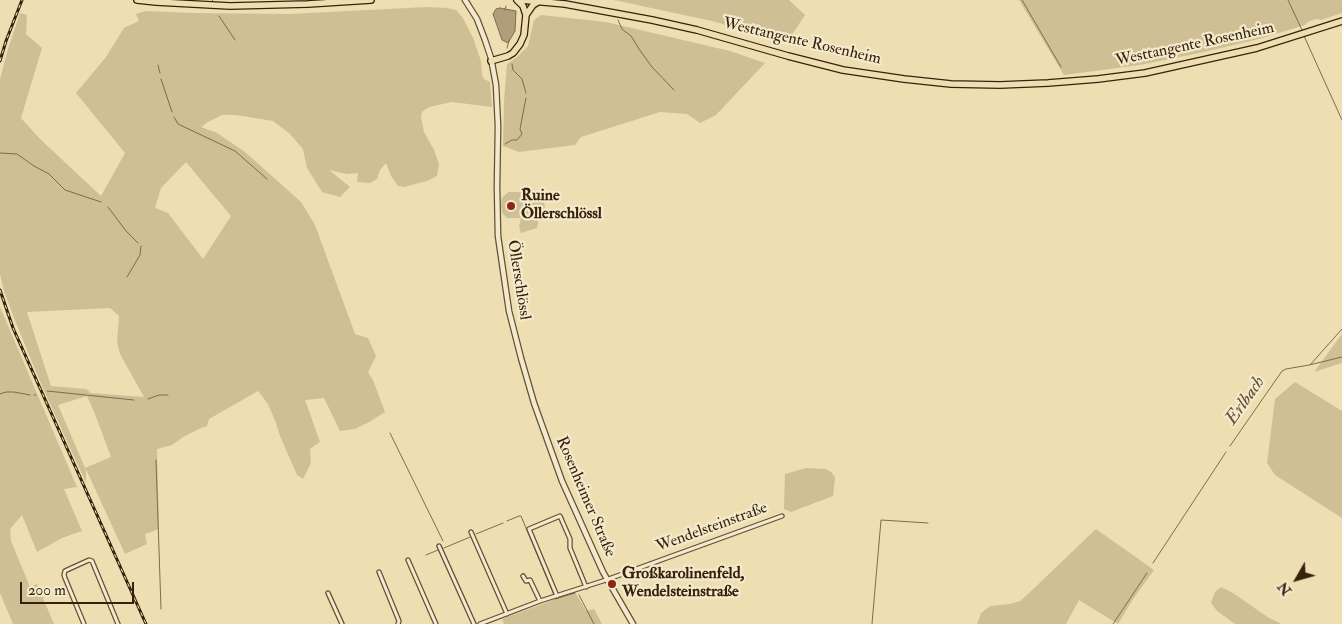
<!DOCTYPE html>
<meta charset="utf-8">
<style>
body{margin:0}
#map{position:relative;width:1342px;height:624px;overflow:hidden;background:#eddfb2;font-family:"IM FELL Double Pica",serif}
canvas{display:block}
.north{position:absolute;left:1272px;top:554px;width:50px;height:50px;-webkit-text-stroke:4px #f3eacd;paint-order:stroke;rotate:232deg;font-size:14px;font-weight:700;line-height:20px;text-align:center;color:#37210a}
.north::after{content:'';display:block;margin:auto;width:18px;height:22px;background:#37210a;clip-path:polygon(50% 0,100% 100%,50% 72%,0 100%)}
.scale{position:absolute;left:20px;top:582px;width:114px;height:22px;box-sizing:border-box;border:2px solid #37210a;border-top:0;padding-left:6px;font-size:15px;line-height:18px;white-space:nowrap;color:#37210a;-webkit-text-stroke:4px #f3eacd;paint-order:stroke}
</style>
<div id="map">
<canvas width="1342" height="624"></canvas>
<div class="north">N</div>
<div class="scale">200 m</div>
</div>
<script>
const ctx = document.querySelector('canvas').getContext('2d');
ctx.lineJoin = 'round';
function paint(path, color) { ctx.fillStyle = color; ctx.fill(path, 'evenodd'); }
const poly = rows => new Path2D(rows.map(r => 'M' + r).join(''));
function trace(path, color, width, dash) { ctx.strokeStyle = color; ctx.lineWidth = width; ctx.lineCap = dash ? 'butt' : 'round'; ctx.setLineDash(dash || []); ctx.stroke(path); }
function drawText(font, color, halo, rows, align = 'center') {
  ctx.font = font + ' "IM FELL Double Pica",serif'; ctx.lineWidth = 4.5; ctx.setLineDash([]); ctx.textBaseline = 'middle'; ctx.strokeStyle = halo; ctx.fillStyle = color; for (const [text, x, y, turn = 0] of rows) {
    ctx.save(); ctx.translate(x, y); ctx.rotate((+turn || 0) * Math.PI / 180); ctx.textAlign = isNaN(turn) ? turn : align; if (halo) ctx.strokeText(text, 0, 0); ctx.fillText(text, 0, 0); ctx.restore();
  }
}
paint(poly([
 [614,0,789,0,805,15,787,42,712,21],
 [1019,0,1342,0,1342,13,1321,20,1316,19,1308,22,1305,25,1259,39,1204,52,1140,65,1064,75],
 [427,7,447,8,456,10,463,18,473,38,481,61,482,75,484,79,490,82,492,107,452,102,429,107,422,112,421,117,424,132,434,150,439,164,437,176,427,181,404,187,398,186,391,176,386,163,380,170,377,179,370,183,357,182,358,173,347,174,329,170,350,187,340,197,322,192,307,168,303,149,289,133,273,121,236,115,222,115,208,122,201,127,217,133,245,152,301,202,315,225,355,334,368,338,376,356,368,372,373,380,385,412,371,421,355,429,340,431,324,398,305,400,320,442,310,449,311,463,303,479,297,475,280,436,276,423,268,404,258,391,209,419,207,426,201,428,183,437,172,445,157,449,159,529,145,534,147,544,125,554,86,469,86,483,42,386,16,323,4,291,0,274,0,79,8,49,20,13,27,15,26,34,42,48,21,118,40,139,101,196,125,153,76,93,106,57,124,28,139,21,136,14,146,11,192,13,290,14],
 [186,162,231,216,203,259,168,213,155,208,161,188],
 [110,308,119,316,117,342,120,354,144,397,91,393,86,389,51,386,27,312],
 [87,396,95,414,111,457,85,468,58,405],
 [541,15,606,22,730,51,765,63,716,115,700,123,687,114,660,112,581,137,575,145,519,152,503,146,504,101,507,64,517,57,528,46,534,20],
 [508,192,522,192,530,194,540,194,543,198,545,207,539,217,537,228,521,233,519,226,521,218,507,218,502,213,501,204,502,198],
 [0,307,77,487,64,489,82,531,62,538,37,552,22,515,10,529,11,541,30,587,37,584,54,624,13,624,0,593],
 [1342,334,1342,363,1314,372],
 [1295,382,1342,411,1342,518,1275,475,1267,463,1275,399],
 [806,468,826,469,831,472,835,477,833,496,791,512,784,509,785,474],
 [1096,529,1154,570,1133,599,1118,624,1079,600,1066,624,977,624,981,613,990,606,1010,604,1020,601,1027,595],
 [1221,587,1233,593,1266,616,1281,624,1235,624,1217,611,1211,603,1215,592],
 [575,592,586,611,594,609,602,624,504,624,502,619]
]), '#cebf95');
const water = poly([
 [500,8,516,11,515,31,508,43,502,40,493,14,496,9,500,8]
]);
paint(water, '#af9e79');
trace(water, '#7f6c4d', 1);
trace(poly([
 [212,0,213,1],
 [1022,0,1061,67],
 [1288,0,1303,32],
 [505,10,506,6],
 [219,16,235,40],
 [618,20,622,29,631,36,639,49,652,67,674,90],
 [1304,36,1342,120],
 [507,48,509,41],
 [512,64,513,70,522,79,526,93],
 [158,65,160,73],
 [161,79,172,112],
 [174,117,178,124,235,151,267,179],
 [505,144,512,140,517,140,522,134,520,129,526,98],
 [0,153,17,154,34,166,49,174,65,190,101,202],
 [108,207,126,231,138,243],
 [127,277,140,255,141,246],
 [1310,365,1342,329],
 [47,391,134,400],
 [0,394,6,392,14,392,30,395],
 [34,395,36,395],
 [148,399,159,395,168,395],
 [390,433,443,541],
 [1230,446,1282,371,1286,369,1309,365,1342,357],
 [156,460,161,609],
 [507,521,519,516,521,516,554,595],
 [476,534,503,523],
 [444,548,470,537],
 [426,555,438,550],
 [1153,563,1226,452],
 [579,595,594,624],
 [555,599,575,593],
 [872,624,881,520,928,523],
 [1113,624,1147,573]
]), '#7f6c4d', 1);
const minor = poly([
 [471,532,507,614],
 [439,546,474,624],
 [408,560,436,624],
 [379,572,399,621,398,624],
 [523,576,526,581,530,580,540,601],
 [328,593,342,624],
 [557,596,529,529,560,516,570,539,570,548,586,587],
 [84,624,65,578,64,575,65,571,67,570,89,560,92,561,118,624],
 [480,624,540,601,606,580,782,516]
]);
const tertiary = poly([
 [465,0,477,19,485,40,491,58,496,85,498,126,497,187,498,236,509,311,521,358,534,403,562,481,603,572,633,624]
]);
const trunk = poly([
 [137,0,156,2,230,6,308,4,371,0],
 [521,0,565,4,652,20,697,30,788,56,843,70,904,79,951,84,1000,85,1048,83,1098,79,1145,73,1257,48,1342,21],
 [526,15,533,5,538,2],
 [491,61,508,56,513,53,520,44,524,35,526,15,523,6,517,0]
]);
trace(minor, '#645034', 5.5);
trace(tertiary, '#645034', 7);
trace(trunk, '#37210a', 8);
trace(minor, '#f3eacd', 3);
trace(tertiary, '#f3eacd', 4.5);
trace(trunk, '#eddfb2', 5.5);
const rail = poly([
 [0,61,6,41,22,0],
 [0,290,13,328,146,624]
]);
trace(rail, '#37210a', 3);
trace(rail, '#f3eacd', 1, [4]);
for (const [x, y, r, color] of [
 [511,206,5,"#8f2418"],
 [612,584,5,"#8f2418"]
]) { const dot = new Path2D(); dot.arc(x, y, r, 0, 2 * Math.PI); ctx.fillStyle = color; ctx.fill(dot); trace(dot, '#f3eacd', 2); }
drawText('16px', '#37210a', '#f3eacd', [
 ["Westtangente Rosenheim",802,42,13],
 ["Westtangente Rosenheim",1195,45,-12],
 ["Öllerschlössl",518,280,81],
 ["Rosenheimer Straße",585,497,67],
 ["Wendelsteinstraße",712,528,-20]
]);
drawText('bold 16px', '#37210a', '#f3eacd', [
 ["Ruine",521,197],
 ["Öllerschlössl",521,215],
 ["Großkarolinenfeld,",622,575],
 ["Wendelsteinstraße",622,593]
], 'left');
drawText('italic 18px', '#614d31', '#f3eacd', [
 ["Erlbach",1246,401,-55]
]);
</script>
